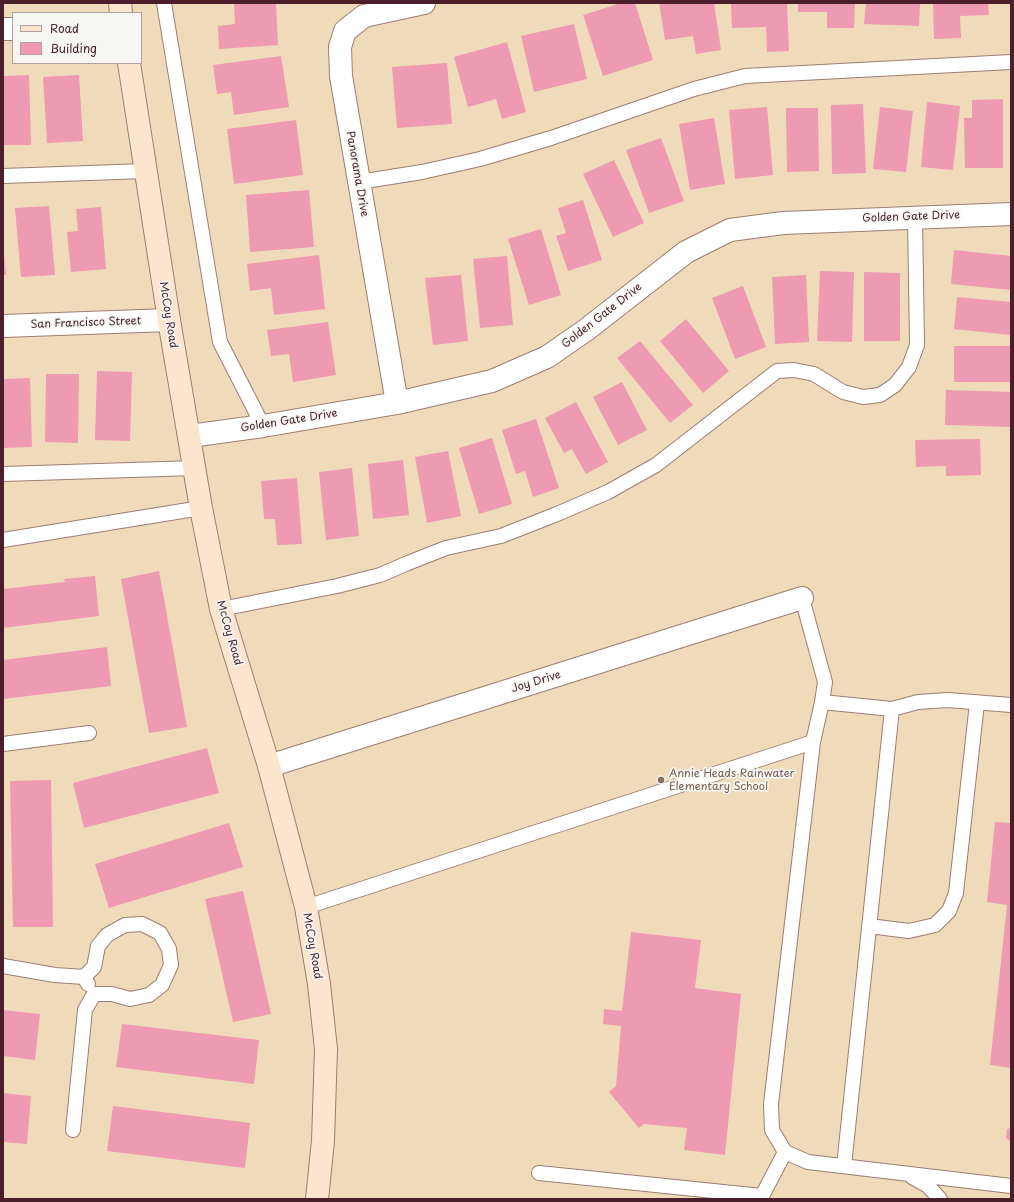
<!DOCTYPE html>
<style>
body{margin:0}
#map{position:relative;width:1014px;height:1202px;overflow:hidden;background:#efdbba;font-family:"Playpen Sans",sans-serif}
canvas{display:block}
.frame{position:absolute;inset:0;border:4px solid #4a1f2b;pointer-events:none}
.legend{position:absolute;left:12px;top:12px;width:130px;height:52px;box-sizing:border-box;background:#f6f6f2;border:1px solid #b1a0a2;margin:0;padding:5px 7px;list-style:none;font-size:12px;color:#4a1f2b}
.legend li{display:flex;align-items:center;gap:8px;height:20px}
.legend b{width:20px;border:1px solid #b1a0a2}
</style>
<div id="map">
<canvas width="1014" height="1202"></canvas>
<div class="frame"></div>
<ul class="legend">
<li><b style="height:5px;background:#fce5cf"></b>Road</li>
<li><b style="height:11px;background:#ee9ab3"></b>Building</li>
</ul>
</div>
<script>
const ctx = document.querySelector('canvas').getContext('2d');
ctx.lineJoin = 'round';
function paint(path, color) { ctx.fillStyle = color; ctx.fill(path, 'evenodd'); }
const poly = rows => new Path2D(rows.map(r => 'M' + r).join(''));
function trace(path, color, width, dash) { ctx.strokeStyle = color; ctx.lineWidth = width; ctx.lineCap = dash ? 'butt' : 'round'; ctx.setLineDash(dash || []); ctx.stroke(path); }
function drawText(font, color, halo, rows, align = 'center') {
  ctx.font = font + ' "Playpen Sans",sans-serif'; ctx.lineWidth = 3.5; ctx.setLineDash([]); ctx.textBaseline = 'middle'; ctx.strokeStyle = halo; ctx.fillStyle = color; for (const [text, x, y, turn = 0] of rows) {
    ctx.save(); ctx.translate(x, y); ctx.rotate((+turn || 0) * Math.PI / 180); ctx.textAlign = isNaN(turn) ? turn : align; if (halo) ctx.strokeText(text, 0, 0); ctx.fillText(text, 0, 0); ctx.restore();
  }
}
paint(poly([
 [234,3,276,3,278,45,219,49,218,26,235,24],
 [621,3,635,3,653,60,603,76,583,15],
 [659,3,714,3,721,50,696,54,693,36,665,40],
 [731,3,787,3,789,51,767,52,766,27,732,28],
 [798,3,855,3,854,28,827,28,827,12,798,12],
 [866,3,920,3,919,26,864,24],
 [933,3,988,3,989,15,960,16,961,38,934,39],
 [574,24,587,79,534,92,521,36],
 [507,42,526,112,502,119,496,99,468,107,454,57],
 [281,56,289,107,234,115,231,92,217,94,213,65],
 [447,63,452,124,397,128,392,67],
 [29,75,31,145,3,145,3,76],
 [79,75,83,141,47,143,43,77],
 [1003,99,1003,168,965,168,964,118,972,118,972,100],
 [927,102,960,106,953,170,921,167],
 [863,104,866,173,832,174,831,105],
 [767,107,773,175,735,179,729,110],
 [880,107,913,111,906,172,873,169],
 [786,108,818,108,819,171,787,172],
 [714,118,725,184,690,190,679,124],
 [296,120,303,175,234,184,227,129],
 [661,138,684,201,649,213,626,150],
 [614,160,644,223,613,237,583,174],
 [309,190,314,247,250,252,246,195],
 [583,200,602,260,568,271,556,236,566,233,558,208],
 [49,206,55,275,21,277,15,208],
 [101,207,106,269,71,272,67,232,78,231,76,209],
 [541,229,561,295,529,305,508,239],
 [954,250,1011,256,1011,290,951,284],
 [3,254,4,254,6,275,3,275],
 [319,255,325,309,274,315,271,288,250,291,247,264],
 [507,256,513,325,480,328,473,259],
 [820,271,854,272,852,342,817,341],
 [864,272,900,273,900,341,864,341],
 [461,275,468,341,433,345,425,278],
 [806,275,809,342,775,344,772,277],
 [743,286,766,347,735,359,712,298],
 [957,297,1011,302,1011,335,954,329],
 [686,319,729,371,703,393,660,341],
 [328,322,336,375,293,382,289,354,271,356,267,330],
 [640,341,693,405,670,423,617,358],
 [954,346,1011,346,1011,382,954,382],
 [97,371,132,372,130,441,95,440],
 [46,374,79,374,78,443,45,442],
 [30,378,32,447,3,448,3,379],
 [622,382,647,430,618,445,593,397],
 [946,390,1011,392,1011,427,945,425],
 [576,402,608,462,586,474,572,449,564,453,545,418],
 [536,419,559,488,533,497,525,471,516,474,502,430],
 [492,438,512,504,479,514,459,448],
 [980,439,981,475,946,476,946,466,916,467,915,440],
 [448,451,461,516,427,523,415,457],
 [403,460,409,515,373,519,368,464],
 [352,468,359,536,326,540,319,472],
 [297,478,302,544,277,545,275,519,264,519,261,481],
 [159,571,187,727,149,733,121,579],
 [95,576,99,616,3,628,3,589,65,582,64,579],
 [107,647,111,686,3,699,3,660],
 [207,748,219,793,84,828,73,783],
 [51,780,53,927,13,927,10,781],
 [995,822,1011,823,1011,1068,990,1065,1007,905,987,902],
 [229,823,243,867,109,908,95,864],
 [243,891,271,1014,233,1022,205,899],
 [631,932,701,940,695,988,741,994,725,1155,684,1150,687,1128,644,1124,639,1128,609,1092,616,1086,621,1026,603,1024,604,1009,622,1011],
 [3,1010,40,1014,35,1060,3,1056],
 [122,1024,259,1040,254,1084,116,1067],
 [3,1093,31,1096,27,1144,3,1142],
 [113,1106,250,1123,245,1168,107,1151],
 [1011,1128,1011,1142,1006,1138,1007,1129]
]), '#ee9ab3');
const lane = poly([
 [164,3,220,342,263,426],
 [3,176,146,171],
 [359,182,422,172,480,159,551,138,694,89,745,76,1011,62],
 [3,474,195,468],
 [3,540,201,508],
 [802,598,825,682,822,702,892,709,918,702,948,700,1011,705],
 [221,609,337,586,380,575,408,563,446,548,501,536,557,514,608,492,656,465,777,371,794,370,814,374,843,392,863,397,880,395,895,385,909,367,917,345,915,217],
 [822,702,813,742,771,1104,772,1130,785,1152,808,1162,1011,1186],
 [3,744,89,733],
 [306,907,813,742],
 [869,926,909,931,935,925,949,911,956,893,977,703],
 [3,966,55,975,84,977,88,984],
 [84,977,94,967,98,946,107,935,125,925,142,924,160,933,169,949,171,965,162,985,149,995,130,999,112,994,94,994],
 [73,1130,85,1010,94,994],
 [844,1166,892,709],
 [539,1173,762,1196,785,1152],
 [912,1177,928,1186,940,1199]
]);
const street = poly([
 [3,29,13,29],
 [3,326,169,320],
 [397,403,341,76,340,47,345,31,364,16,424,3],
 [190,436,263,426,397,403,492,381,547,357,586,330,686,252,730,230,783,223,1011,214],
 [269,766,802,598]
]);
const secondary = poly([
 [120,3,121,13],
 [129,63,169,320,201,508,221,609,269,766,306,907,319,984,326,1049,323,1141,317,1199]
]);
trace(lane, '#9c7d72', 16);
trace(street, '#9c7d72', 24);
trace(secondary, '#9c7d72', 24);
trace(lane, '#fff', 14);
trace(street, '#fff', 22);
trace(secondary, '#fce5cf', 22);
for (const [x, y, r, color] of [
 [661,780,4,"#8d6e63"]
]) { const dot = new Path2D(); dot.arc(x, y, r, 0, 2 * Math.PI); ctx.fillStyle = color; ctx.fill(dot); trace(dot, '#f6f6f2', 1.5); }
drawText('11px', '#4a1f2b', '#f6f6f2', [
 ["Panorama Drive",357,174,80],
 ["Golden Gate Drive",911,217,-2],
 ["McCoy Road",168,315,81],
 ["Golden Gate Drive",602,316,-38],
 ["San Francisco Street",86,323,-2],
 ["Golden Gate Drive",289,421,-9],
 ["McCoy Road",229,633,74],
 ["Joy Drive",536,682,-17],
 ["McCoy Road",312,946,80]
]);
drawText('11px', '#785e54', '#f6f6f2', [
 ["Annie Heads Rainwater",669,774],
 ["Elementary School",669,787]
], 'left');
</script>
